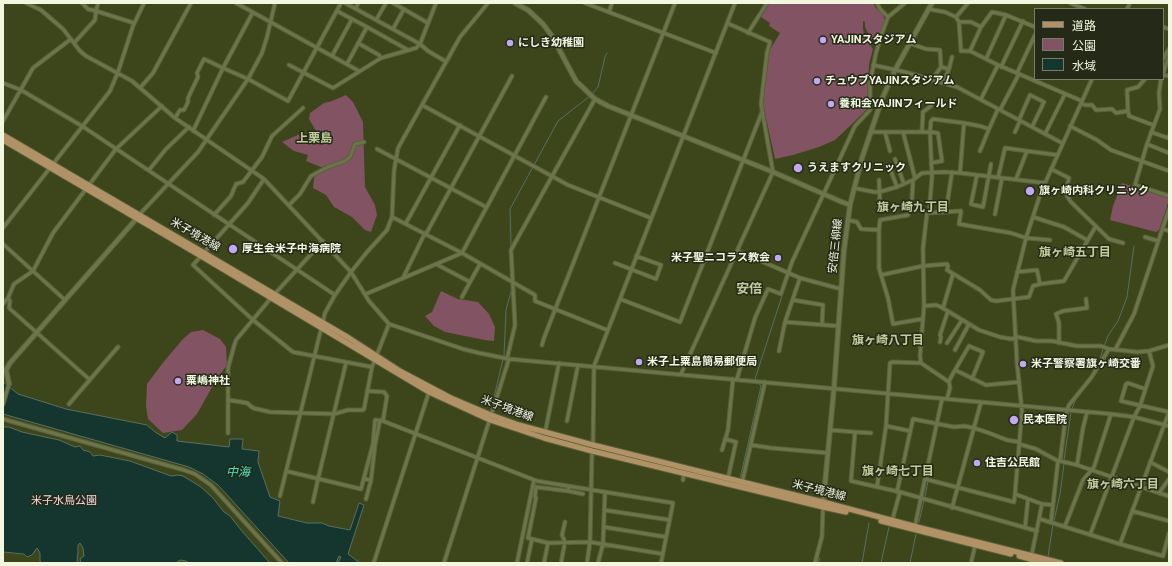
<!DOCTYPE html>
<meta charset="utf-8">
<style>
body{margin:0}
#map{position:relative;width:1172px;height:566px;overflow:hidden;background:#3d451a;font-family:Roboto,"Noto Sans JP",sans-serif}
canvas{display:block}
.frame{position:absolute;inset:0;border:4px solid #f2f8e0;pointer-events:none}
.legend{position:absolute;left:1034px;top:8px;width:130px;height:72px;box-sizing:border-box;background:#252917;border:1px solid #777c67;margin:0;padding:5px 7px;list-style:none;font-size:12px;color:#f2f8e0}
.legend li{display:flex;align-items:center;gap:8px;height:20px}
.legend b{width:20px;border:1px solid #777c67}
</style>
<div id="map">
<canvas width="1172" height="566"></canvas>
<div class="frame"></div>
<ul class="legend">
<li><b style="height:5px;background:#b19266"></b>道路</li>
<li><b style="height:11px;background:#825363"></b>公園</li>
<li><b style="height:11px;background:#15362f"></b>水域</li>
</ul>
</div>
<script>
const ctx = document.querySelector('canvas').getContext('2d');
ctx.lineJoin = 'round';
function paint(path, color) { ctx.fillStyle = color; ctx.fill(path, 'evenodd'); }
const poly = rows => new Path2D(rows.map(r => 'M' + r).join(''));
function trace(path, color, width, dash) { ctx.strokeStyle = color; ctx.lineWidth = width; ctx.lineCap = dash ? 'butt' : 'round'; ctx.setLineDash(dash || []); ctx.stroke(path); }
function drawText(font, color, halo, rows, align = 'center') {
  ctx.font = font + ' Roboto,"Noto Sans JP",sans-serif'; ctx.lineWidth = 3; ctx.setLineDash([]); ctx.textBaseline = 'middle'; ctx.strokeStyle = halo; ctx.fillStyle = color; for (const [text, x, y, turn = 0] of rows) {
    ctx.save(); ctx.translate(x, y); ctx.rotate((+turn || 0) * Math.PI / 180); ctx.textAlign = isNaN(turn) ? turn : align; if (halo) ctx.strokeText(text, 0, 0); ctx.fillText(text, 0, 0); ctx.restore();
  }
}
paint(poly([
 [769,3,873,3,876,8,883,15,885,21,876,43,871,39,865,27,865,22,863,21,863,29,865,38,873,49,869,64,867,106,866,110,851,125,835,140,819,147,793,155,775,159,763,104,769,55,771,48,780,33,769,26,770,23,761,17],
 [346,95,353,102,363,122,365,187,375,205,377,215,371,232,365,230,352,217,334,207,326,195,313,188,314,178,323,168,306,161,308,155,294,151,282,142,300,134,309,145,319,136,309,119,310,113,324,103,332,101],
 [1122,183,1168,198,1169,200,1159,230,1156,232,1110,220,1113,206],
 [441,291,458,299,478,302,489,314,495,327,494,341,485,340,445,332,434,326,425,316,432,312],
 [203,330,220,339,226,347,227,365,216,380,197,414,182,430,163,433,148,419,146,406,147,384,162,364,182,340,191,332]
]), '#825363');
const water = poly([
 [3,382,18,394,66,409,147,425,155,432,165,438,172,432,177,435,177,441,229,447,230,439,243,439,242,449,259,451,258,462,270,497,280,501,278,516,307,523,322,523,329,526,350,530,359,503,364,505,348,554,360,563,338,563,341,557,339,556,336,563,289,563,218,485,203,474,189,467,3,414,3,382],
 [3,427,9,427,22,432,59,440,75,447,80,446,83,450,90,452,93,456,100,455,130,461,171,476,178,475,183,476,201,487,213,498,224,512,230,516,241,530,270,563,189,563,186,561,180,560,176,563,81,563,80,559,84,556,83,548,80,543,78,545,78,551,77,563,41,563,40,561,40,553,37,548,32,555,27,557,24,554,3,552,3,427]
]);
paint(water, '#15362f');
trace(water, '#577064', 1);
trace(poly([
 [592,94,598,87,605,57,607,53],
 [511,247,510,209,558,121,590,96],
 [1104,346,1109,334,1118,321,1127,297,1134,246],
 [504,356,506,310,512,288],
 [1099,363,1103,349],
 [755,379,782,296],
 [1072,409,1076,399],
 [491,410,503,359],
 [476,456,486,426],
 [1064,460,1071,412],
 [929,478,932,465],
 [740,479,761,386,758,383],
 [925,497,928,481],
 [1054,521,1060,494,1064,464],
 [919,522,924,501],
 [1048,557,1053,524],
 [442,563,460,507],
 [818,563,820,558],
 [862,563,869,523],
 [881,563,889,527],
 [910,563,916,534]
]), '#577064', 1);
const minor = poly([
 [26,3,41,10,63,29,80,51,86,56,132,81,175,118,264,179,351,272,369,301,389,324,463,349,479,353,509,359,1111,414,1134,417,1169,426],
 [98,3,96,11,134,23],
 [236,3,359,71],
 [345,3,420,44,428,51,445,61],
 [393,3,428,23],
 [585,3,716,53],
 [877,3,880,9,888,17],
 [1070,3,1085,9],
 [356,9,358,3],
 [928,9,945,12,956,17,959,22,961,51,970,51,998,65,1082,101],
 [1127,9,1130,3],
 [337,11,367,27],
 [253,12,223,68,248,79,288,101,341,3],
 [609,12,612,3],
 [956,17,968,3],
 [376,20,386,3],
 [959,22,971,22,981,27,970,51],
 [981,27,992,12,1006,15,1035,27],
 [1163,27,1169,29],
 [393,29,404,9],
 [748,33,767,3],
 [74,43,95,20,96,11,88,9,82,3],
 [358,43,379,55,381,58],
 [909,43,926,49,940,50,941,67],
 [332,56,352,19],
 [986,59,1006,15],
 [1163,59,1169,49],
 [347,64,367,27,408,50],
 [289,65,333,88,381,58,416,48,420,44,436,3],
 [873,65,905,72,957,87,1062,143],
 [1001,67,1023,21],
 [1017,73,1035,35],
 [1163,74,1169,56,1167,54],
 [1163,75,1169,76],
 [1145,79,1138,87,1127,90,1128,111,1129,116,1153,125],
 [932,80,941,67,949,69],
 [3,83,21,90,82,126,335,295],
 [943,83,949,69,952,57],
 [140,88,153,73,191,3],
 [981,99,998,65],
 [1081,103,1085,105,1092,105,1096,110,1112,109,1116,113,1128,111],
 [422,105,568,185,651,218],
 [1000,110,1019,74],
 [175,118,180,110,184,110,188,102,188,98,198,77,197,73,204,59,223,68,193,131],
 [1019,120,1030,95,1044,102,1032,127],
 [3,121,33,68,71,39],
 [1070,126,1097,140,1111,150,1169,171],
 [989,129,998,109],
 [922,131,923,112,931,106],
 [870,132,930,132,932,177,929,213],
 [885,132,890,151],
 [903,132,915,178],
 [1015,132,1020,121],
 [1151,132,1168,138,1169,136],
 [1045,134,1065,94],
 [1147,144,1160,109,1159,93,1161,79],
 [377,149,486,207],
 [1169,153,1147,144,1135,185,1169,196],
 [895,159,904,184],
 [931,163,942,161,938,133,930,132,931,121,933,119,964,123],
 [889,166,897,187],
 [1051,169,1069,178,1066,190,1067,196,1071,202,1109,239,1123,243],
 [149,170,166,149,189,127],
 [960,173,964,123,980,126,989,129,980,151],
 [977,175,971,204,983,207,991,164],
 [998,178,1005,148,1027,151],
 [264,179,248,203,193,265,253,320,293,352,372,367,389,324],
 [1016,179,1027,151,1057,155],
 [879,180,880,205],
 [854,188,874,192,879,192,897,187,913,180,922,173,944,172,960,173,1045,183],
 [912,198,913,180],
 [289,205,300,194,311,176,328,167,345,161,350,157,355,144,364,142],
 [946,211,952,172],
 [995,214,1002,178],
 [139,215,198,152,248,79,262,53,267,37,275,3],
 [214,215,231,196,236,184,243,182,262,157,272,136,303,108],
 [392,217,462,253,535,295,535,301,607,330],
 [1033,217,1064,227,1087,240],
 [848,220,857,222,861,229,879,230,879,268,881,275,923,266,947,264,948,266,947,270,980,290,991,300,996,301,1029,297,1033,286,1040,284],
 [406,223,460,125],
 [3,228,110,91,118,72,133,26,144,3],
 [1163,229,1169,231],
 [879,230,880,220,908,215],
 [426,234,512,76],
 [1145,237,1158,241],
 [3,244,65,300],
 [738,251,800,278,785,322,779,351],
 [615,263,656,279,661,265,636,256],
 [436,264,470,282,480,264],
 [1017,272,1037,270,1040,284,1064,281,1096,226],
 [881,275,888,298,893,324,922,319],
 [403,278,425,233],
 [800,278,841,289],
 [366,294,462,253,546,97],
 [462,297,470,282],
 [8,298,10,301,9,308,90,380],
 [620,299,680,322,762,112],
 [793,300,823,305,822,325],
 [3,304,8,298,14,284,33,271,53,233,116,149,162,106],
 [924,306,923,248,927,213,961,211,959,224,1011,233,1026,238,1050,240],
 [943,308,953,274],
 [785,322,838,326],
 [940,342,941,337,940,335,948,311],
 [947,343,962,320],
 [1059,343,1059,323,1056,314,1063,311,1087,308,1086,299],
 [542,345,544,338,675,3],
 [955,350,969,324],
 [1115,350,1134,314,1169,209],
 [507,359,515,325,511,250,595,99],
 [955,370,969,346,983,352,972,379],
 [681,374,773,172,761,104,767,53,770,42,727,23],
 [737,379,755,318,768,289,781,294,792,262,855,126,870,110,870,83,876,53,882,33,888,17,905,3],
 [949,381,955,370,986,385,1019,382],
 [367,391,384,392,387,396,383,421],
 [947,399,950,388,949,382,921,363,920,356,924,306,936,305,941,307,979,330,1000,337,1011,339,1018,337,1036,341,1052,341,1077,346,1101,346,1109,349,1137,352,1149,351,1169,345],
 [229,400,247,403,253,408,270,412,334,414,348,410,363,410,364,409,372,367],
 [3,404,9,384],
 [69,404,118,347],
 [1087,412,1083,428,1077,465,1159,493],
 [3,419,184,470,195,474,211,485,282,563],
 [567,421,578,365],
 [886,426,890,363,892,362,921,363],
 [830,430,855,432,851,481,900,492,1037,531],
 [855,432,871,433],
 [228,433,228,368,234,346,236,340,271,298,323,241],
 [545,433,559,363],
 [725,439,736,442,728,478],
 [1019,444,1036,449,1058,461],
 [375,445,380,420],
 [751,445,771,448,828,453],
 [593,446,594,366,735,3],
 [722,450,728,430,733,379],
 [1150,462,1169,472],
 [1077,465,1060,461,1065,422,1067,410,1069,405,1091,378,1109,349],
 [286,471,361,489,373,444,375,420,383,421,537,481,673,503,661,563],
 [365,479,371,480,375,445],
 [925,479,1014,502,1015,494],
 [1169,479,1159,493,1169,496],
 [683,480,684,472],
 [742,483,765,382],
 [877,487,886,426,910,431],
 [568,491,583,494],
 [897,492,913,419,954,427,964,426,974,428,989,433,1007,440,1019,442],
 [280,496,325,313,335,295,351,272,367,252,387,230,392,217,394,171,398,148,460,37,488,3],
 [366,499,371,480],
 [313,502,318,479,346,363],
 [1042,504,1053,505],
 [952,508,981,402],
 [604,510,670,520],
 [1132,511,1169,521],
 [1040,519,1120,544,1163,556,1169,533],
 [892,521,900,492],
 [1051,522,1058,461],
 [915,526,942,399],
 [1065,526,1083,480,1094,467,1111,414],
 [604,527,666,537],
 [1025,528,1028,499],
 [1090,535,1134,417,1140,406,1153,366,1149,351],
 [532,539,528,538,536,498,535,496,536,487,568,491,569,487],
 [1120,544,1169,412,1121,401,1126,384,1128,383,1145,389],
 [374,562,429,392],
 [444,563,509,359],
 [517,563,534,480],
 [527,563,532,539,548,543,590,542,663,554],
 [544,563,548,543],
 [561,563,565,542,562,535,565,522],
 [587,563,590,542,592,451],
 [598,563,603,544,605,492],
 [815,563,822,536,823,507],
 [971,563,975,546],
 [1030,563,1042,504,1015,494,1022,411,1017,363,1013,290,1026,238,1041,192,1092,79]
]);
const tertiary = poly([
 [515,3,528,10,543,24,552,36,576,81,595,99,608,106,773,172,842,202,850,205],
 [9,384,6,370,10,363,137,218],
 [823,505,834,388,844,250,850,205,862,158,882,99,895,70,932,3]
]);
const primary = poly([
 [3,135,349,338,400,371,451,398,491,415,519,425,593,445,823,502,921,528,1061,563],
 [3,140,201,256,429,392,490,420,544,438,592,451,823,507,846,512],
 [881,521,1011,554],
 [1019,556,1045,563]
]);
trace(minor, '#5a603a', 5);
trace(tertiary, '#5a603a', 6);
trace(primary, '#5a603a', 7);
trace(minor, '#6c754a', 3);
trace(tertiary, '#6c754a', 4);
trace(primary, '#b19266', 5);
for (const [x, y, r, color] of [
 [823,40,4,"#c0a8f3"],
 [510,43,4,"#c0a8f3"],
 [817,81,4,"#c0a8f3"],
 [831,104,4,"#c0a8f3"],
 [798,168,5,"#c0a8f3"],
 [1030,191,5,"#c0a8f3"],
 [233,249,5,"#c0a8f3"],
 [778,258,4,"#c0a8f3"],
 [639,362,4,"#c0a8f3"],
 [1023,364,4,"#c0a8f3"],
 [178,381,4,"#c0a8f3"],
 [1014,420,5,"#c0a8f3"],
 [977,463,4,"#c0a8f3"]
]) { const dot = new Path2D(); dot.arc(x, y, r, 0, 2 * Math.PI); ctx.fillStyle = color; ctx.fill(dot); trace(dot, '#252917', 1.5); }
drawText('bold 11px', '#f2f8e0', '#252917', [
 ["YAJINスタジアム",831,40],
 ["にしき幼稚園",518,43],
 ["チュウブYAJINスタジアム",825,81],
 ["養和会YAJINフィールド",839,104],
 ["うえますクリニック",807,168],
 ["旗ヶ崎内科クリニック",1039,191],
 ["厚生会米子中海病院",242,249],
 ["米子聖ニコラス教会",770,258,"right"],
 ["米子上粟島簡易郵便局",647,362],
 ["米子警察署旗ヶ崎交番",1031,364],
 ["粟嶋神社",186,381],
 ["民本医院",1023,420],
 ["住吉公民館",985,463]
], 'left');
drawText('11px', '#f2f8e0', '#252917', [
 ["米子境港線",195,235,30],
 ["安倍三柳線",836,246,-84],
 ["米子境港線",507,409,20],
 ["米子境港線",819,491,14]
]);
drawText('11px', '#f2dbe2', '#252917', [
 ["米子水鳥公園",64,501]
]);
drawText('bold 12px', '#c2cd9e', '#252917', [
 ["上栗島",314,139],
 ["旗ヶ崎九丁目",913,208],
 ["旗ヶ崎五丁目",1075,253],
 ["旗ヶ崎八丁目",888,341],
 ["旗ヶ崎七丁目",898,472],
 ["旗ヶ崎六丁目",1123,485]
]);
drawText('italic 12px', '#4ae2c7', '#252917', [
 ["中海",238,473]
]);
drawText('bold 13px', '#c2cd9e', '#252917', [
 ["安倍",749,290]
]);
</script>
